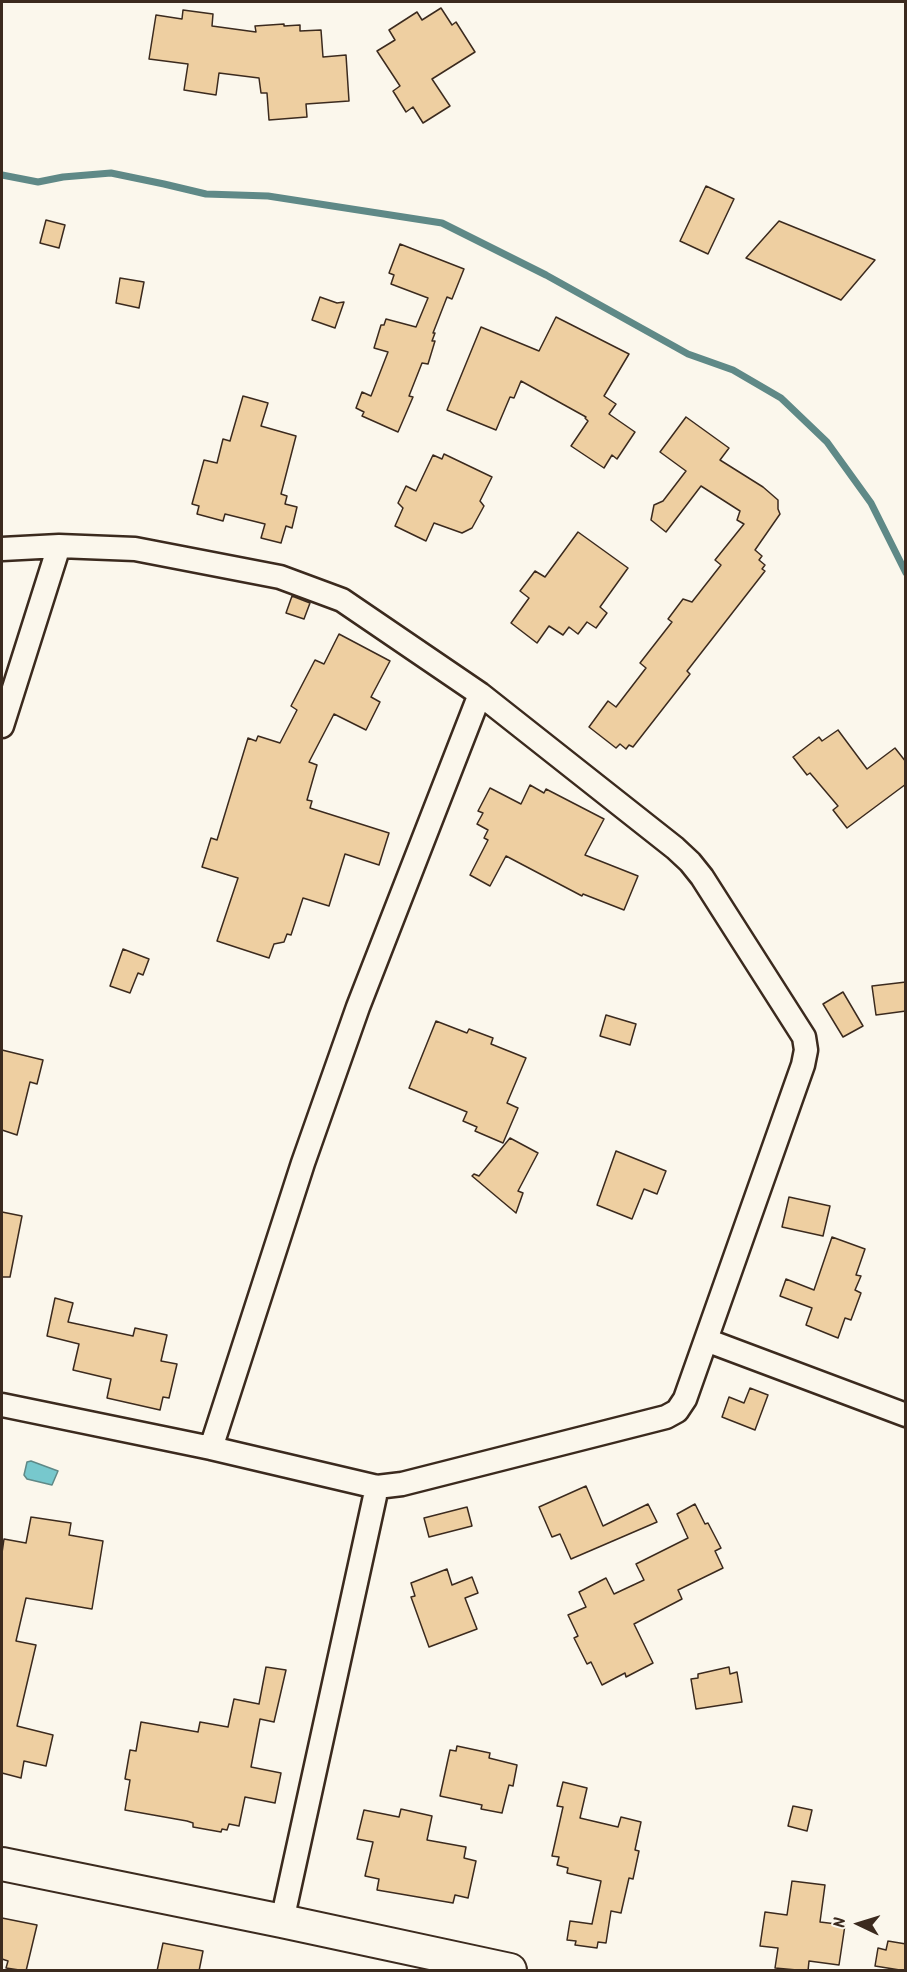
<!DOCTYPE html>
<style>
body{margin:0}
#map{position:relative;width:907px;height:1972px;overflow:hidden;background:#fbf7ec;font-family:Kalam,sans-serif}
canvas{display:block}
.frame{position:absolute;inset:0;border:3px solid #3b2a1e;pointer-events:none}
.north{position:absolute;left:829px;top:1894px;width:60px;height:60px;-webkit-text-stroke:4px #fbf7ec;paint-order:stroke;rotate:274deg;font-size:16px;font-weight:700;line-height:24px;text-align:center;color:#3b2a1e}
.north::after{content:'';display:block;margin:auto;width:21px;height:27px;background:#3b2a1e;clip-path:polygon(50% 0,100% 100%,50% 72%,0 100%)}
</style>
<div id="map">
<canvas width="907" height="1972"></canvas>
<div class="frame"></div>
<div class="north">N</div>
</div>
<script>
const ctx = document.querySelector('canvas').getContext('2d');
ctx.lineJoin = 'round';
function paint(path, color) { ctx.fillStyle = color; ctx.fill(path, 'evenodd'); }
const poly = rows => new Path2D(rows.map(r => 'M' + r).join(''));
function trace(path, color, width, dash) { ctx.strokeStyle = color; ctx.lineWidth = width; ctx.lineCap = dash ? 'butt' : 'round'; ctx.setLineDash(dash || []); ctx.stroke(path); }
const water = poly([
 [31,1461,58,1471,52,1485,27,1479,24,1475,27,1462,31,1461]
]);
paint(water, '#77c8cd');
trace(water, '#5f8987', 1.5);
trace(poly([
 [2,175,38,182,63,177,111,173,164,184,206,194,268,196,442,223,546,275,688,354,733,370,781,398,827,442,871,503,906,573]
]), '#5f8987', 7);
const building = poly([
 [441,8,452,25,456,22,475,52,432,79,450,106,423,123,413,107,406,112,393,91,400,86,377,51,395,40,389,30,417,12,422,20,441,8],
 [183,10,213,14,212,26,256,32,255,26,284,24,284,26,300,25,300,31,321,30,323,57,346,55,349,101,306,104,307,117,269,120,267,93,261,93,259,78,219,73,216,95,184,90,188,64,149,59,156,15,182,19,183,10],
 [706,186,734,199,708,254,680,241,706,186],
 [46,220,65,225,59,248,40,243,46,220],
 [779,221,875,260,841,300,746,258,779,221],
 [400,244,464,269,452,299,447,297,433,333,435,333,432,341,435,341,428,364,422,363,409,396,413,397,398,432,362,416,364,412,356,408,362,392,371,396,388,352,374,348,381,325,384,325,386,319,416,327,428,298,391,284,394,275,389,273,400,244],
 [120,278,144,282,139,308,116,303,120,278],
 [320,297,337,303,344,302,335,328,312,320,320,297],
 [556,317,629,354,604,396,616,404,609,414,635,432,617,459,612,455,604,468,571,446,588,421,585,418,586,417,521,381,514,398,510,397,496,430,447,410,481,327,539,351,556,317],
 [243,396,268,403,261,426,296,436,281,494,287,496,285,504,297,507,292,528,286,526,281,543,261,538,265,524,225,514,223,521,197,514,199,506,192,504,204,460,217,463,223,439,230,441,243,396],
 [686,417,729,448,720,460,763,487,778,500,778,509,780,514,755,550,762,556,759,560,765,565,762,569,765,571,687,671,690,674,633,747,629,745,626,749,620,744,616,748,589,727,608,701,616,707,646,668,640,663,672,622,668,619,683,599,692,602,721,565,715,560,744,524,737,520,740,511,701,486,666,532,651,520,654,505,663,501,686,471,660,452,686,417],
 [444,454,492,477,480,501,484,506,472,528,462,533,434,523,426,541,395,526,403,508,398,503,406,486,416,491,433,455,442,459,444,454],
 [578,532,628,568,600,607,607,613,596,628,587,622,578,634,569,627,563,635,549,626,537,643,511,623,529,598,520,591,535,571,545,577,578,532],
 [292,596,310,603,304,619,286,613,292,596],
 [339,634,390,661,371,697,380,702,366,730,334,714,309,762,317,765,307,800,312,801,310,808,389,833,379,865,345,854,329,906,303,898,291,935,287,934,284,942,274,944,269,958,217,941,238,878,202,867,211,838,217,840,248,738,256,741,258,736,280,743,297,710,291,706,315,660,324,664,339,634],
 [838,730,867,769,895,748,906,762,906,784,847,828,833,810,838,806,810,773,807,775,793,757,819,737,822,741,838,730],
 [530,785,544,793,546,789,604,819,585,855,638,876,624,910,583,894,582,896,506,856,490,886,470,875,488,840,484,838,488,830,477,824,483,813,478,811,490,788,521,804,530,785],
 [123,949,149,959,143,975,138,973,130,993,110,986,123,949],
 [906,982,906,1011,876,1015,872,986,906,982],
 [843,992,863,1026,843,1037,823,1004,843,992],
 [606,1015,636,1024,630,1045,600,1036,606,1015],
 [436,1021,467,1033,469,1029,493,1038,491,1044,526,1058,507,1103,518,1108,503,1143,475,1131,477,1127,463,1121,467,1112,409,1088,436,1021],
 [2,1050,43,1060,37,1084,30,1082,17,1135,2,1130,2,1050],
 [510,1138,538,1153,518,1191,523,1193,516,1213,472,1176,474,1174,479,1176,510,1138],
 [616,1151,666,1171,657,1194,644,1189,632,1219,597,1205,616,1151],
 [789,1197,830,1206,823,1236,782,1227,789,1197],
 [2,1212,22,1216,10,1277,2,1277,2,1212],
 [832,1237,865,1249,856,1275,861,1276,855,1290,861,1293,851,1320,845,1318,838,1338,806,1325,812,1308,780,1296,786,1279,814,1290,832,1237],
 [55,1298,73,1303,68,1322,133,1336,135,1328,167,1335,161,1361,177,1364,169,1398,163,1397,160,1410,107,1398,111,1379,73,1370,79,1344,47,1336,55,1298],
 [750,1388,768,1395,755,1430,722,1417,729,1397,744,1403,750,1388],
 [586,1486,603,1526,648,1504,657,1522,571,1559,560,1534,552,1537,539,1507,586,1486],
 [695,1504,705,1524,708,1523,721,1548,715,1551,723,1568,678,1590,682,1599,634,1624,653,1663,626,1677,625,1673,602,1685,591,1662,587,1664,574,1638,578,1636,568,1615,586,1607,579,1592,606,1578,614,1594,644,1580,636,1564,688,1538,677,1514,695,1504],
 [467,1507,472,1526,429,1537,424,1518,467,1507],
 [31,1517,71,1523,69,1535,103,1541,92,1609,26,1598,16,1641,36,1645,17,1726,53,1735,46,1766,24,1761,21,1778,2,1773,2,1553,4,1539,26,1543,31,1517],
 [447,1569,452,1585,472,1577,478,1593,465,1598,477,1629,429,1647,411,1597,415,1596,411,1583,447,1569],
 [266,1667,286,1670,274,1722,260,1719,251,1767,281,1773,275,1803,245,1797,239,1826,229,1824,227,1830,222,1829,221,1832,193,1827,193,1823,187,1821,125,1810,130,1780,125,1779,130,1750,136,1751,141,1722,198,1732,200,1722,228,1727,234,1699,259,1704,266,1667],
 [729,1667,730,1674,737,1672,742,1702,696,1709,691,1679,698,1678,698,1674,729,1667],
 [457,1746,490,1753,489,1758,517,1765,513,1786,509,1785,502,1813,481,1809,482,1805,440,1796,450,1750,456,1751,457,1746],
 [563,1782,587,1788,580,1818,618,1827,621,1817,641,1822,635,1850,639,1851,633,1879,629,1878,621,1913,611,1911,606,1943,598,1942,597,1948,575,1945,576,1941,567,1940,570,1921,592,1924,601,1881,567,1873,568,1868,557,1865,559,1857,552,1856,563,1807,557,1806,563,1782],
 [793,1806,812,1810,807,1831,788,1826,793,1806],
 [401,1809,432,1816,427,1840,466,1847,464,1858,476,1861,468,1898,455,1895,453,1903,377,1890,379,1879,365,1876,373,1842,357,1839,364,1810,399,1817,401,1809],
 [792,1881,825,1885,820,1922,845,1925,839,1965,809,1961,808,1971,775,1968,778,1948,760,1946,765,1912,787,1915,792,1881],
 [2,1918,37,1925,26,1971,6,1968,8,1961,2,1959,2,1918],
 [888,1941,906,1944,906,1971,875,1966,878,1948,886,1950,888,1941],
 [163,1943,203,1951,199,1971,157,1971,163,1943]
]);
paint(building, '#eecfa1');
trace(building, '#3b2a1e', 1.5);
const street = poly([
 [2,549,59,546,135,549,280,577,342,600,480,694,675,848,690,862,702,877,804,1037,806,1050,803,1065,685,1399,677,1411,666,1417,402,1484,377,1487,211,1448,2,1405],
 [2,726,59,546],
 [706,1340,906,1415],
 [211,1448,303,1163,358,1007,480,694],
 [282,1921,377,1487]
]);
const secondary = poly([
 [2,1864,282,1921,510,1970]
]);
trace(street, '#3b2a1e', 27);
trace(secondary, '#3b2a1e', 36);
trace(street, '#fbf7ec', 22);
trace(secondary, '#fbf7ec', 32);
</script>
